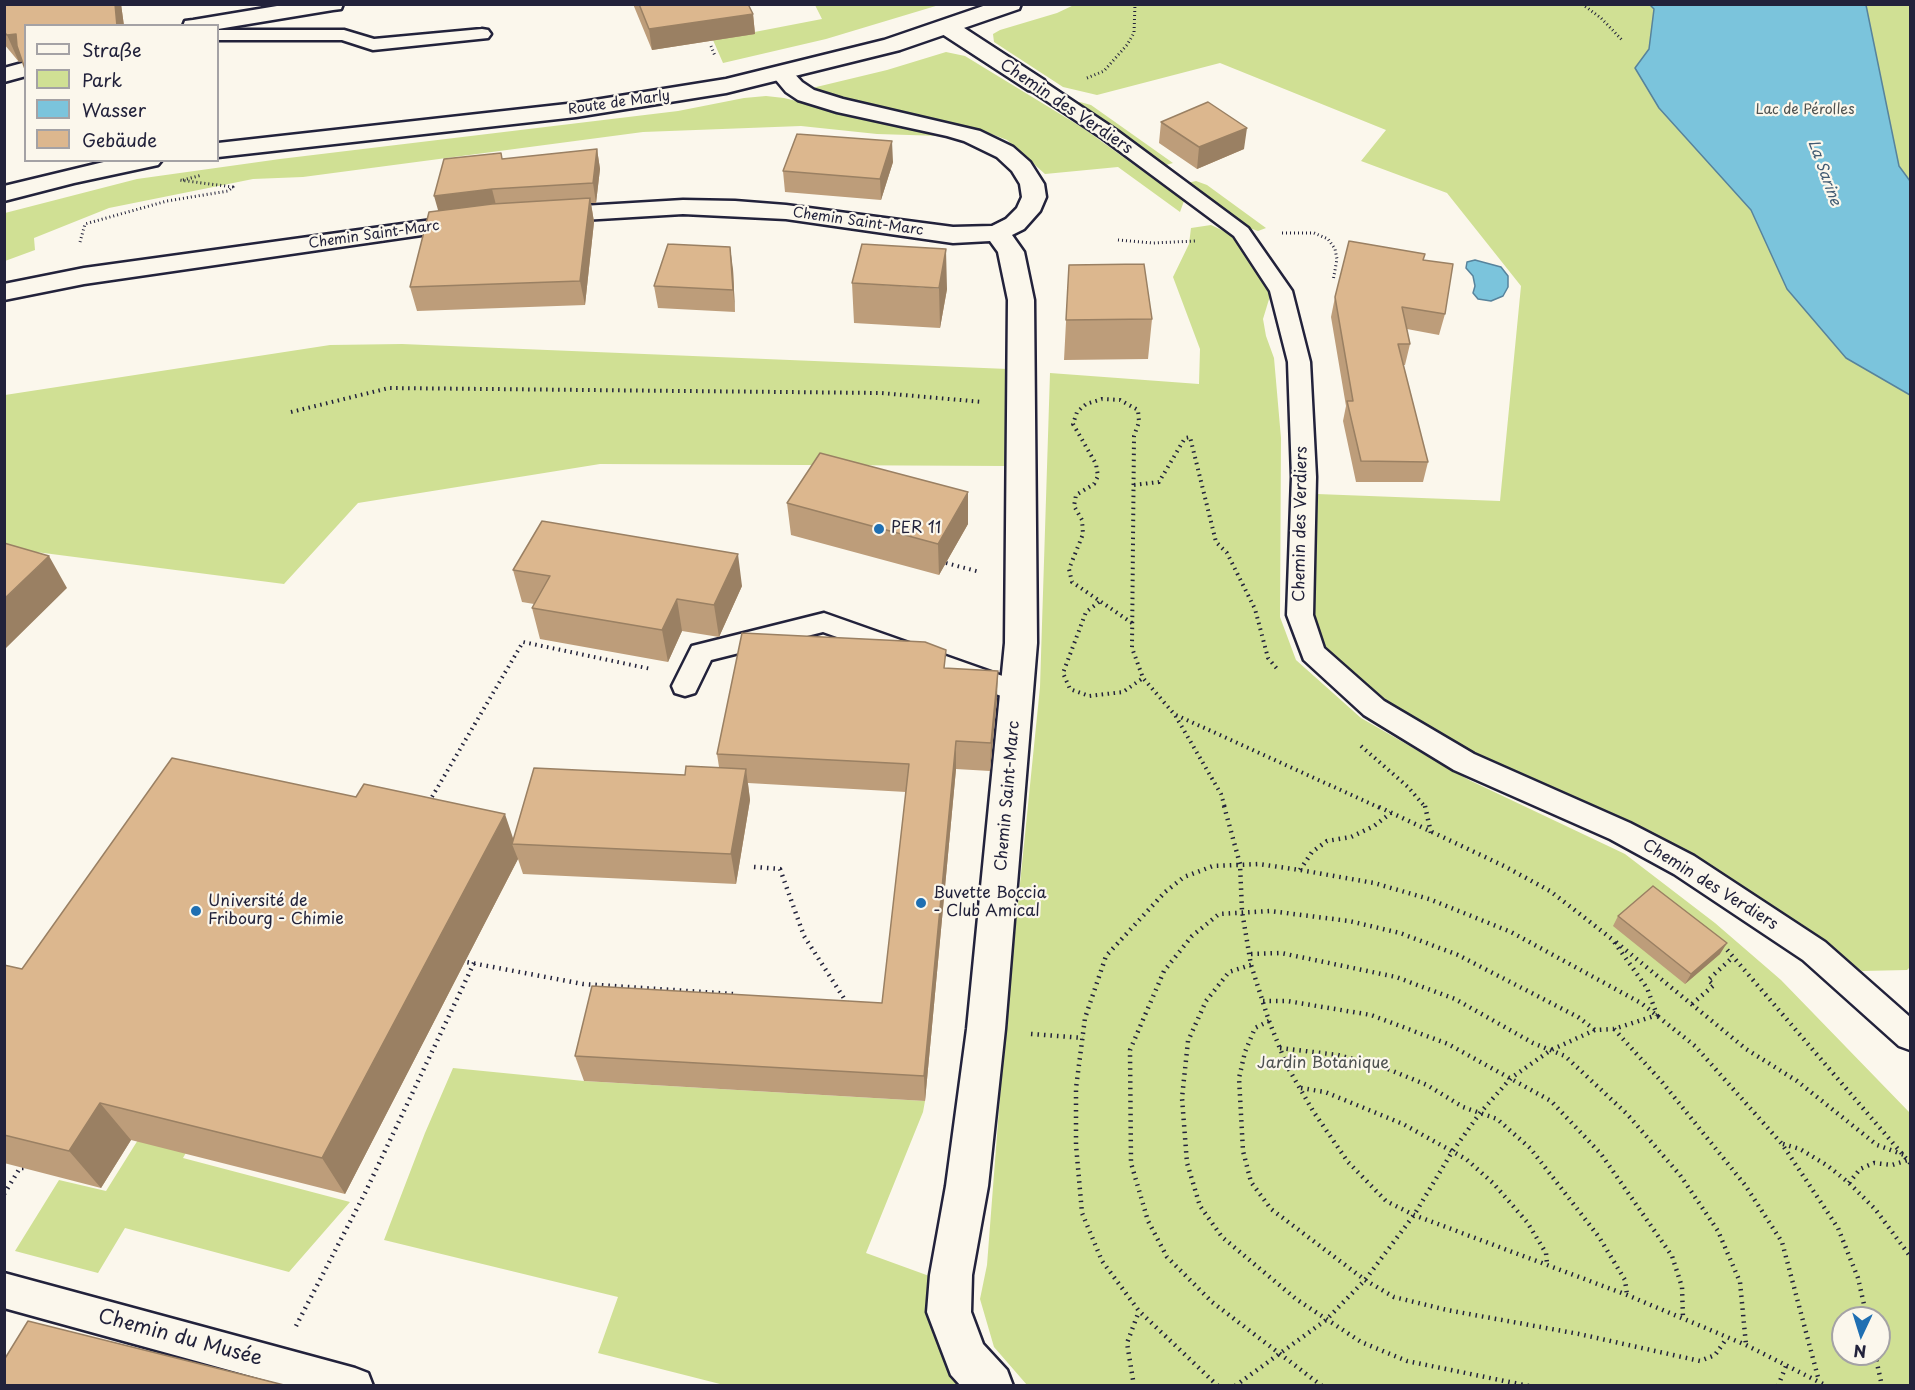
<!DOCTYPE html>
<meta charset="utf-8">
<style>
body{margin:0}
#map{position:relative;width:1915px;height:1390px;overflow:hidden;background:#fbf7ec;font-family:"Playpen Sans",sans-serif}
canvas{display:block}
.frame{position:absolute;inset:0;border:6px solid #22223b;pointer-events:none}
.legend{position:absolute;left:24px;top:24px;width:195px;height:138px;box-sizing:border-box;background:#fbf7ec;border:2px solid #a4a2a5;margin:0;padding:8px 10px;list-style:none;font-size:18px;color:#22223b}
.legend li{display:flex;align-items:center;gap:12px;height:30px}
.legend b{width:30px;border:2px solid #a4a2a5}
.north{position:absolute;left:1831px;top:1306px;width:60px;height:60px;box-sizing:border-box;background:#fbf7ec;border:2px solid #a4a2a5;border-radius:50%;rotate:184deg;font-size:16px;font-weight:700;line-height:24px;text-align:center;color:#22223b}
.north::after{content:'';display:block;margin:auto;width:21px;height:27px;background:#1f6fb2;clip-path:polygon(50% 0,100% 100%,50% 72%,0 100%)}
</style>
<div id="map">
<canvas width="1915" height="1390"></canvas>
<div class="frame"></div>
<ul class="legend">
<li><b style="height:8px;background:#fbf7ec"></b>Straße</li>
<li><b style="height:16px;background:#d0e094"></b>Park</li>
<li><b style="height:16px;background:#7bc4dc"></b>Wasser</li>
<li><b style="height:16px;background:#dcb78e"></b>Gebäude</li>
</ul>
<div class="north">N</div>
</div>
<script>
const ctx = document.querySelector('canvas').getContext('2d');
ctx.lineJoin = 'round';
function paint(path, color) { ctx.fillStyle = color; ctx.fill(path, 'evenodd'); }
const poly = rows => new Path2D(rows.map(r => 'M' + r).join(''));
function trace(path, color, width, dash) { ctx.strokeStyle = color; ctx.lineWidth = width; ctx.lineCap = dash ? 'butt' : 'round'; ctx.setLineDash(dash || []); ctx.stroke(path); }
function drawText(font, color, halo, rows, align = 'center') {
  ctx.font = font + ' "Playpen Sans",sans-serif'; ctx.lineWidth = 4.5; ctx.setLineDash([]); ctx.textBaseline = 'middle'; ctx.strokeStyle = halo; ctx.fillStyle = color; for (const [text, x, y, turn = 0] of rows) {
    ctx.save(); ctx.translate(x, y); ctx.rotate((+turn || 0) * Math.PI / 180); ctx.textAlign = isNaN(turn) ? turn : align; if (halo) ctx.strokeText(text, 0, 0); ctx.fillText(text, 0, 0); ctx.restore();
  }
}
paint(poly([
 [1076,4,1910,5,1910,967,1907,970,1862,971,1733,882,1636,828,1467,754,1382,704,1327,655,1314,619,1317,494,1500,501,1521,286,1447,193,1361,161,1386,130,1220,63,1097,95,1063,87,994,42,993,34,1000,30,1057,13],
 [815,5,939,5,826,39,723,63,713,40,822,19],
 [946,52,965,56,1083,128,1184,201,1180,212,1118,167,1045,174,1007,140,981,130,808,89,887,70],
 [766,96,784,98,942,136,877,134,801,126,643,132,303,177,253,179,109,208,34,238,35,250,5,261,5,213,137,179,280,159,678,111,744,98],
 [1080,102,1091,105,1173,163,1163,166,1073,103],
 [1196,181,1207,185,1266,228,1258,231,1249,228,1187,183],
 [1211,225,1230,234,1265,282,1270,296,1263,319,1266,336,1274,358,1281,438,1280,617,1296,660,1361,718,1469,780,1625,854,1715,923,1781,980,1910,1113,1910,1385,1027,1385,994,1347,980,1299,987,1265,1005,1031,1040,687,1050,373,1199,384,1200,349,1173,277,1189,244,1191,228],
 [1843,1318,1879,1318,1879,1354,1843,1354],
 [402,344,1008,369,1006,466,600,464,358,503,284,584,5,548,5,395,330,345],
 [453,1068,584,1081,925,1101,923,1112,866,1253,932,1277,929,1308,943,1354,970,1385,724,1385,598,1353,618,1297,384,1240,425,1133],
 [168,1092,213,1104,183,1158,350,1202,289,1272,125,1228,98,1273,15,1251,59,1180,106,1191]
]), '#d0e094');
const water = poly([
 [1650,5,1866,5,1899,166,1910,181,1910,395,1846,358,1787,289,1751,210,1659,108,1635,68,1649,49,1654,9,1650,5],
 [1475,260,1501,267,1508,276,1508,287,1503,296,1491,301,1478,299,1473,293,1475,286,1473,276,1466,268,1467,262,1475,260]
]);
paint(water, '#7bc4dc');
trace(water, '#57839c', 1.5);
const service = poly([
 [482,29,488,30,491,34,488,38,373,50,342,40,218,40,218,30,344,30,374,39,482,29],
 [1036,79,1043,81,1116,130,1248,228,1292,291,1310,362,1316,477,1313,615,1324,648,1384,701,1474,754,1630,823,1694,856,1825,942,1910,1017,1910,1050,1899,1046,1803,960,1674,874,1610,839,1454,770,1364,715,1304,660,1287,615,1292,477,1288,362,1270,291,1234,236,1102,138,1029,89,1027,85,1029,81,1036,79],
 [824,613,1028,685,1031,692,1028,699,1018,702,823,632,711,660,695,693,685,696,675,693,672,686,692,646,824,613],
 [4,1273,355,1368,368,1373,373,1386,287,1386,4,1308,4,1273]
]);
const minor = poly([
 [289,4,343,4,341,9,333,10,218,29,218,26,183,26,185,21,193,20,289,4],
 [947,21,955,22,1044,80,1047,85,1044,90,1036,92,1028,90,939,32,936,27,939,22,947,21],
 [26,62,26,76,4,82,4,68,26,62],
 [782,67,790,69,802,82,814,90,843,99,980,131,1013,147,1030,162,1044,184,1046,197,1040,211,1024,229,1012,235,1024,252,1034,300,1037,643,1005,1029,988,1186,972,1275,971,1312,983,1344,1007,1370,1013,1386,961,1386,951,1375,927,1312,930,1275,946,1186,967,1029,1005,643,1008,300,998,252,990,241,953,243,786,219,683,214,549,222,540,220,537,215,540,210,549,208,683,200,735,201,786,205,953,227,992,226,1006,219,1017,208,1022,197,1020,184,1012,171,997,157,964,141,947,136,837,112,798,100,786,92,771,74,774,69,782,67],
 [468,215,477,217,480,222,477,227,84,284,4,300,4,284,84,268,468,215]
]);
const secondary = poly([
 [989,4,1021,4,1019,9,900,50,726,93,576,117,218,157,218,143,576,103,726,79,884,40,989,4],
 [112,160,162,160,158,165,74,183,4,201,4,186,112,160]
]);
trace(service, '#22223b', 5);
trace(minor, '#22223b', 5);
trace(secondary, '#22223b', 5);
trace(poly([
 [1582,4,1601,18,1622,40],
 [711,46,715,56],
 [1087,78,1104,71,1127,45,1134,33,1135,4],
 [183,180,202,175],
 [1282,233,1314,233,1328,239,1335,249,1337,259,1333,281],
 [1118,240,1153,243,1195,241],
 [80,242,85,224,167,201,228,191,233,187,179,180]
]), '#22223b', 3, [1, 3]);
trace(poly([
 [291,412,389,388,881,393,983,402],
 [1134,485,1159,482,1185,438,1190,437,1216,542,1227,553,1255,609,1268,658,1278,670],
 [946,563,980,572],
 [1099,602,1086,612,1063,673,1070,689,1089,696,1123,692,1143,678],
 [1132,623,1072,582,1069,569,1083,534,1082,520,1074,506,1076,495,1094,484,1098,476,1096,464,1073,424,1077,412,1086,404,1102,399,1120,400,1138,410,1139,422,1134,436,1132,648,1143,678,1175,715,1221,794,1225,808],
 [1176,715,1380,808],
 [1361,746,1408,787,1426,808],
 [429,802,523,642,651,669]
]), '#22223b', 4, [1.5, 4.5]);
trace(poly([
 [1224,806,1240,864,1242,911,1251,965,1269,1021,1287,1066,1313,1111,1348,1162,1386,1201,1414,1215,1627,1295,1746,1345,1827,1386],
 [1425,806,1431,833],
 [754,867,780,869,804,936,847,1003],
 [1300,870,1312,852,1327,841,1351,837,1374,826,1391,813],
 [1616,942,1746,1049,1797,1081,1877,1145,1904,1155],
 [1723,945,1910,1163],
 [1251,954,1281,953,1396,977,1455,999,1533,1043,1565,1056,1627,1114,1680,1175,1718,1231,1740,1282,1746,1345],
 [461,961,583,984,733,994],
 [1251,965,1229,972,1206,1001,1188,1041,1182,1098,1187,1163,1200,1206,1222,1237,1296,1299,1361,1342,1407,1361,1529,1386],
 [1263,1001,1287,1001,1371,1015,1448,1044,1551,1101,1601,1154,1672,1256,1682,1287,1683,1319],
 [1692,1004,1714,985,1708,980,1733,957],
 [1269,1021,1255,1028,1245,1052,1239,1078,1243,1151,1251,1182,1271,1209,1365,1280,1394,1297,1447,1310,1579,1334,1700,1361,1715,1355,1727,1338],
 [1614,1029,1662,1082,1745,1185,1782,1242,1819,1381],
 [1031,1034,1083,1038],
 [1280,1048,1338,1055,1383,1067,1427,1085,1463,1107,1497,1119,1530,1148,1599,1237,1625,1280,1627,1295],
 [1301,1088,1325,1092,1403,1124,1466,1159,1493,1183,1527,1222,1546,1253,1547,1264],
 [1783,1144,1800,1149,1828,1166,1849,1183,1875,1209,1910,1256],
 [1849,1183,1860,1169,1874,1163,1892,1165,1908,1160],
 [4,1194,20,1168,25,1168],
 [296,1326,365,1193,474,963],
 [1875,1354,1882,1386],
 [1134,1386,1127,1343,1139,1311],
 [1218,1386,1139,1311,1102,1261,1082,1213,1076,1145,1076,1088,1085,1018,1106,956,1165,892,1184,877,1213,866,1259,864,1300,870,1374,883,1429,899,1511,932,1641,1003,1695,1046,1782,1144,1838,1228,1858,1278,1867,1318],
 [1235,1386,1326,1320,1365,1280,1414,1215,1452,1152,1480,1113,1511,1078,1551,1050,1595,1030,1614,1029,1657,1015,1647,988,1612,939,1550,891,1504,866,1377,806],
 [1322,1386,1212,1302,1167,1257,1148,1221,1131,1163,1130,1050,1164,971,1192,936,1219,914,1270,911,1349,921,1400,933,1458,955,1578,1017,1595,1030],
 [1778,1386,1786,1366]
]), '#22223b', 4.5, [1.5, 5]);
paint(service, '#fbf7ec');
paint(minor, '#fbf7ec');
paint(secondary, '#fbf7ec');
paint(poly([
 [4,4,121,4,124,26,26,26,22,61,19,62,4,44],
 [633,4,748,4,753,14,755,34,652,50],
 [1161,122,1244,149,1197,169,1159,143],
 [597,149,600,169,596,203,591,203,594,222,585,305,417,311,410,287,503,159],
 [893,162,881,200,785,192,783,171],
 [1423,260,1445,314,1439,335,1407,329,1410,344,1405,365,1403,365,1428,462,1423,482,1356,482,1343,421,1346,406,1331,317,1335,297],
 [1069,265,1152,319,1148,359,1064,360],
 [733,269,735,312,658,308,654,286],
 [852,283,947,289,940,328,854,323],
 [787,503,968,524,939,575,791,535],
 [513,570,742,586,719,637,682,631,668,662,540,639,532,608,534,604,522,602],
 [946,668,997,699,990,771,956,769,925,1101,584,1081,575,1056,882,1003,906,792,748,783,750,800,736,884,523,874,518,859,345,1194,131,1140,101,1188,4,1163,4,965,22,969,514,839,685,775,719,767,717,754],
 [1618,916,1720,954,1685,984,1613,926]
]), '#bd9d7a');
paint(poly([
 [115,4,121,4,124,26,117,26],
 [753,14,755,34,652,50,649,29],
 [16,34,26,61,19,62,7,35],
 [1247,128,1244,149,1197,169,1199,147],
 [892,141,893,162,881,200,880,179],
 [597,149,600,169,596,203,593,183],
 [492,189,497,209,440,217,434,196],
 [590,198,594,222,585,305,580,281],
 [730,247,733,269,735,312,733,290],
 [946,249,947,289,940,328,939,288],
 [968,492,968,524,939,575,938,544],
 [738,554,742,586,719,637,714,605],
 [49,556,67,588,4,650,4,599],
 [677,599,682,631,668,662,662,630],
 [998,671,997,699,990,771,991,743],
 [956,741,956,769,925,1101,924,1076],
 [746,769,750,800,736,884,731,854],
 [505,814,515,844,512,844,518,859,345,1194,322,1158],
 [1727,943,1720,954,1685,984,1691,974],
 [100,1103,131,1140,101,1188,69,1151]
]), '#9a8063');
const building = poly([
 [4,4,115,4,117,26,26,26,26,72,17,46,16,34,7,35,4,32,4,4],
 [639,4,748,4,753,14,649,29,639,4],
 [1208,102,1247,128,1199,147,1161,122,1208,102],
 [797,134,892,141,880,179,783,171,797,134],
 [597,149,593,183,492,189,434,196,444,159,501,153,502,159,597,149],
 [590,198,580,281,410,287,429,212,492,204,590,198],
 [1349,241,1425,254,1423,260,1453,264,1445,314,1402,307,1410,344,1398,344,1428,462,1361,461,1347,401,1353,401,1335,297,1349,241],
 [668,244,730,247,733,290,654,286,668,244],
 [862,244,946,249,939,288,852,283,862,244],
 [1144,264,1152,319,1066,320,1069,265,1144,264],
 [820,453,968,492,938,544,787,503,820,453],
 [542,521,738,554,714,605,677,599,662,630,532,608,550,576,513,570,542,521],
 [4,543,49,556,4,599,4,543],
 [742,633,925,642,946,650,944,668,998,671,991,743,956,741,924,1076,575,1056,592,986,882,1003,909,764,717,754,742,633],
 [172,758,356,797,364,784,505,814,322,1158,100,1103,69,1151,4,1135,4,965,22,969,172,758],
 [686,766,746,769,731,854,512,844,534,768,685,775,686,766],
 [1653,886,1727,943,1691,974,1618,916,1653,886],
 [28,1321,288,1386,4,1386,4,1360,28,1321]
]);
paint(building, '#dcb78e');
trace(building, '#9a8063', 1.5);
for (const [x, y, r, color] of [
 [879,529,6,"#1f6fb2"],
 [921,903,6,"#1f6fb2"],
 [196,911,6,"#1f6fb2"]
]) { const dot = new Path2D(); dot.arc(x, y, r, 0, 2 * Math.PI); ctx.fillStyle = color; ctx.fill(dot); trace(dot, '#fbf7ec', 2); }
drawText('14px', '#22223b', '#fbf7ec', [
 ["Route de Marly",619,103,-8],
 ["Chemin Saint-Marc",858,222,8],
 ["Chemin Saint-Marc",374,235,-8]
]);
drawText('14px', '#4e5251', '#fbf7ec', [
 ["Lac de Pérolles",1805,110]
]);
drawText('italic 15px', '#415b73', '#fbf7ec', [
 ["La Sarine",1824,173,70]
]);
drawText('16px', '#22223b', '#fbf7ec', [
 ["Chemin des Verdiers",1066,107,34],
 ["Chemin des Verdiers",1301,524,-89],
 ["Chemin Saint-Marc",1008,796,-85],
 ["Chemin des Verdiers",1710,885,32]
]);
drawText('16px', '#22223b', '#fbf7ec', [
 ["PER 11",891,529],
 ["Buvette Boccia",933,894],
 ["- Club Amical",933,912],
 ["Université de",208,902],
 ["Fribourg - Chimie",208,920]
], 'left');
drawText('16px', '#4e5251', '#fbf7ec', [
 ["Jardin Botanique",1323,1064]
]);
drawText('20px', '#22223b', '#fbf7ec', [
 ["Chemin du Musée",180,1338,15]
]);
</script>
